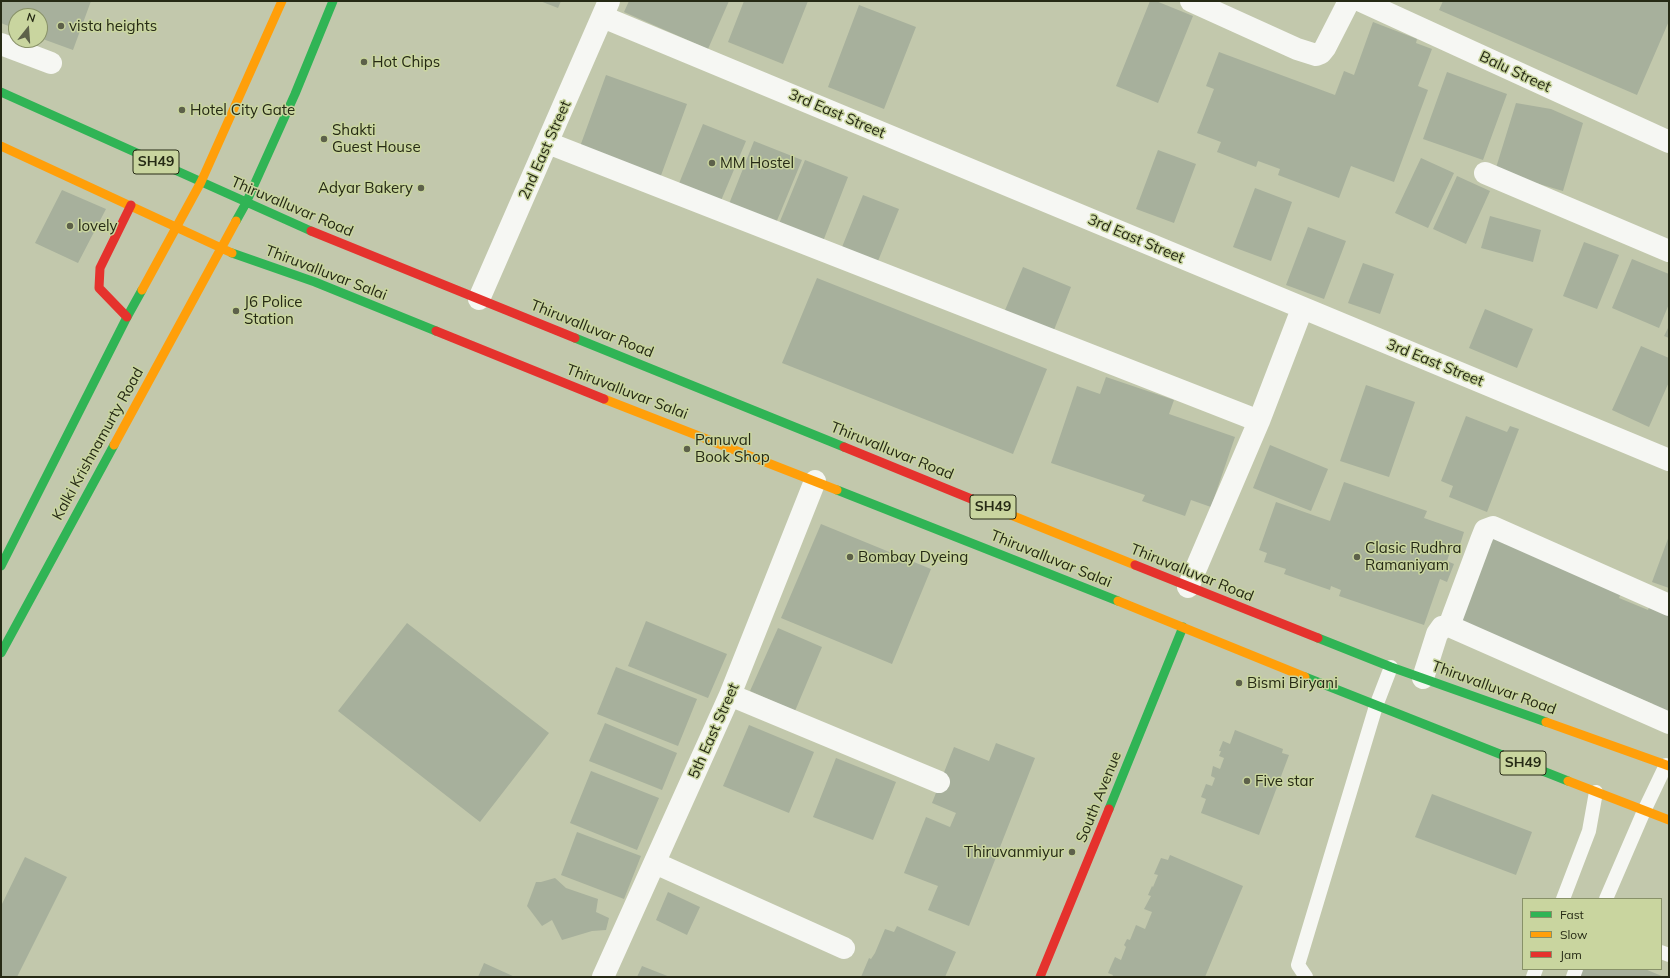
<!DOCTYPE html>
<style>
body{margin:0}
#map{position:relative;width:1670px;height:978px;overflow:hidden;background:#c2c8ac;font-family:Mulish,sans-serif}
canvas{display:block}
.frame{position:absolute;inset:0;border:2px solid #262a15;pointer-events:none}
.legend{position:absolute;left:1522px;top:898px;width:140px;height:72px;box-sizing:border-box;background:#c9d59f;border:1px solid #889168;margin:0;padding:5px 7px;list-style:none;font-size:12px;color:#262a15}
.legend li{display:flex;align-items:center;gap:8px;height:20px}
.legend b{width:20px;border:1px solid #889168}
.north{position:absolute;left:8px;top:8px;width:40px;height:40px;box-sizing:border-box;background:#c9d59f;border:1px solid #889168;border-radius:50%;rotate:17deg;font-size:11px;font-weight:700;line-height:16px;text-align:center;color:#262a15}
.north::after{content:'';display:block;margin:auto;width:14px;height:18px;background:#5d614a;clip-path:polygon(50% 0,100% 100%,50% 72%,0 100%)}
</style>
<div id="map">
<canvas width="1670" height="978"></canvas>
<div class="frame"></div>
<ul class="legend">
<li><b style="height:5px;background:#30b455"></b>Fast</li>
<li><b style="height:5px;background:#ff9f0a"></b>Slow</li>
<li><b style="height:5px;background:#e5322d"></b>Jam</li>
</ul>
<div class="north">N</div>
</div>
<script>
const ctx = document.querySelector('canvas').getContext('2d');
ctx.lineJoin = 'round';
function paint(path, color) { ctx.fillStyle = color; ctx.fill(path, 'evenodd'); }
const poly = rows => new Path2D(rows.map(r => 'M' + r).join(''));
function trace(path, color, width, dash) { ctx.strokeStyle = color; ctx.lineWidth = width; ctx.lineCap = dash ? 'butt' : 'round'; ctx.setLineDash(dash || []); ctx.stroke(path); }
function drawText(font, color, halo, rows, align = 'center') {
  ctx.font = font + ' Mulish,sans-serif'; ctx.lineWidth = 3; ctx.setLineDash([]); ctx.textBaseline = 'middle'; ctx.strokeStyle = halo; ctx.fillStyle = color; for (const [text, x, y, turn = 0] of rows) {
    ctx.save(); ctx.translate(x, y); ctx.rotate((+turn || 0) * Math.PI / 180); ctx.textAlign = isNaN(turn) ? turn : align; if (halo) ctx.strokeText(text, 0, 0); ctx.fillText(text, 0, 0); ctx.restore();
  }
}
paint(poly([
 [1,1,91,1,73,50,40,38,40,16,16,16,16,29,1,23],
 [540,1,561,1,558,8],
 [629,1,729,1,708,49,624,12],
 [744,1,808,1,783,64,728,42],
 [1150,1,1156,1,1193,16,1158,103,1116,86],
 [1443,1,1669,1,1669,21,1637,95,1439,10],
 [859,5,916,27,884,109,828,87],
 [1373,22,1417,39,1416,43,1432,49,1418,86,1428,90,1394,182,1351,166,1339,198,1278,175,1280,169,1258,161,1256,167,1217,152,1221,142,1197,133,1214,89,1206,86,1219,52,1335,95,1344,71,1354,75],
 [1447,72,1507,94,1483,160,1423,139],
 [606,75,687,104,659,181,578,152],
 [1516,103,1551,109,1583,123,1563,191,1495,171],
 [703,124,746,141,720,203,678,186],
 [754,141,802,160,776,223,729,204],
 [1158,150,1196,164,1174,223,1136,209],
 [1421,158,1454,173,1428,228,1395,213],
 [805,160,848,177,822,244,778,226],
 [1457,176,1490,191,1466,244,1433,229],
 [1255,188,1292,202,1271,261,1233,247],
 [62,190,106,209,78,263,35,243],
 [863,195,899,209,878,261,842,247],
 [1490,216,1541,230,1533,262,1481,248],
 [1308,227,1346,241,1324,299,1286,285],
 [1584,242,1619,255,1597,309,1563,296],
 [1632,259,1669,274,1669,304,1659,328,1612,308],
 [1363,263,1394,274,1380,314,1348,303],
 [1023,267,1071,287,1052,335,1003,315],
 [817,278,1047,369,1013,454,782,363],
 [1485,309,1533,329,1517,368,1469,348],
 [1669,326,1669,338,1664,336],
 [1641,346,1669,358,1669,382,1649,427,1612,410],
 [1106,377,1174,400,1169,414,1235,437,1211,507,1191,500,1185,516,1142,501,1145,495,1051,463,1077,386,1100,394],
 [1366,385,1415,402,1389,477,1340,461],
 [1466,416,1507,432,1510,426,1519,429,1487,512,1449,497,1453,486,1441,481],
 [1270,445,1328,469,1311,511,1253,488],
 [1344,482,1427,511,1424,518,1464,532,1458,551,1451,549,1447,561,1454,564,1447,582,1440,579,1424,625,1339,596,1341,590,1331,586,1330,590,1284,574,1286,569,1264,562,1267,553,1259,550,1276,502,1330,521],
 [821,524,931,569,892,664,781,618],
 [1494,536,1622,590,1619,598,1648,610,1651,603,1669,610,1669,717,1651,709,1653,704,1458,620],
 [1669,536,1669,588,1652,582],
 [646,621,727,654,708,698,628,666],
 [407,623,549,733,480,822,338,711],
 [778,628,822,647,795,711,750,691],
 [616,667,697,699,678,746,597,714],
 [605,723,677,753,662,790,589,761],
 [749,725,814,752,789,813,723,786],
 [1235,730,1283,749,1282,753,1289,755,1259,835,1201,813,1206,799,1201,797,1206,784,1212,786,1215,778,1211,776,1213,766,1220,769,1224,758,1219,756,1221,751,1219,751,1223,741,1230,744],
 [996,743,1035,758,969,926,928,910,938,886,904,873,926,817,950,827,956,813,932,803,954,747,989,761],
 [836,758,896,782,873,840,813,817],
 [591,771,659,798,637,850,570,823],
 [1432,794,1532,832,1516,875,1415,837],
 [577,832,641,856,624,899,561,875],
 [1170,855,1243,886,1205,977,1112,977,1113,975,1108,973,1115,957,1121,960,1126,947,1124,945,1127,939,1130,940,1136,925,1145,929,1152,912,1144,909,1151,896,1148,895,1152,886,1153,887,1158,875,1154,874,1161,858,1168,860],
 [25,857,67,877,17,977,1,977,1,906],
 [555,878,566,888,598,899,596,912,609,918,606,930,592,931,562,940,552,920,542,926,527,906,536,882,541,882],
 [668,892,700,907,687,935,656,920],
 [897,926,956,952,945,977,861,977,869,958,871,959,875,953,885,929,894,932],
 [484,963,515,977,478,977],
 [642,966,670,977,637,977],
 [1580,969,1645,969,1664,977,1576,977]
]), '#a7b09c');
trace(poly([
 [1563,899,1589,831,1596,792],
 [1606,899,1644,811,1666,765],
 [1661,952,1669,955],
 [1306,977,1298,965,1376,706,1391,667],
 [1533,977,1536,969],
 [1573,977,1576,969]
]), '#f6f7f3', 14);
trace(poly([
 [1191,1,1297,49,1316,55,1321,53,1325,48,1349,1],
 [1361,1,1669,142],
 [603,17,1669,460],
 [1,44,51,63],
 [548,143,1259,421],
 [1485,173,1669,251],
 [479,299,609,1],
 [1188,587,1259,421,1302,309],
 [1449,626,1481,540,1485,530,1493,527,1669,605],
 [1423,678,1437,634,1442,627,1449,626,1669,723],
 [730,695,939,782],
 [655,863,844,948],
 [603,977,730,695,815,481]
]), '#f6f7f3', 22);
trace(poly([
 [1,92,311,231],
 [236,221,246,203,295,94,333,1],
 [232,253,315,282,436,331],
 [575,338,844,447],
 [837,490,1118,601],
 [1,566,127,317,142,290],
 [1318,638,1391,667,1546,722],
 [1,653,114,445],
 [1305,677,1568,781],
 [1109,809,1183,627]
]), '#30b455', 9);
trace(poly([
 [1,146,232,253],
 [142,290,201,182,282,1],
 [604,399,837,490],
 [114,445,236,221],
 [991,507,1135,565],
 [1118,601,1305,677],
 [1546,722,1669,766],
 [1568,781,1669,820]
]), '#ff9f0a', 9);
trace(poly([
 [311,231,575,338],
 [127,317,99,288,100,268,131,205],
 [436,331,604,399],
 [844,447,991,507],
 [1135,565,1318,638],
 [1040,977,1109,809]
]), '#e5322d', 9);
for (const [x, y, r, color] of [
 [61,26,4,"#5d614a"],
 [364,62,4,"#5d614a"],
 [182,110,4,"#5d614a"],
 [324,139,4,"#5d614a"],
 [712,163,4,"#5d614a"],
 [421,188,4,"#5d614a"],
 [70,226,4,"#5d614a"],
 [236,311,4,"#5d614a"],
 [687,449,4,"#5d614a"],
 [850,557,4,"#5d614a"],
 [1357,557,4,"#5d614a"],
 [1239,683,4,"#5d614a"],
 [1247,781,4,"#5d614a"],
 [1072,852,4,"#5d614a"]
]) { const dot = new Path2D(); dot.arc(x, y, r, 0, 2 * Math.PI); ctx.fillStyle = color; ctx.fill(dot); trace(dot, '#c9d59f', 1.5); }
for (const [x, y, w] of [
 [156,162,46],
 [993,507,46],
 [1523,763,46]
]) { const box = new Path2D(); box.roundRect(x - w / 2, y - 12, w, 24, 3); ctx.fillStyle = '#c9d59f'; ctx.fill(box); trace(box, '#262a15', 1); }
drawText('bold 14px', '#262a15', null, [
 ["SH49",156,162],
 ["SH49",993,507],
 ["SH49",1523,763]
]);
drawText('15px', '#262a15', '#c9d59f', [
 ["vista heights",69,26],
 ["Hot Chips",372,62],
 ["Hotel City Gate",190,110],
 ["Shakti",332,130],
 ["Guest House",332,147],
 ["MM Hostel",720,163],
 ["Adyar Bakery",413,188,"right"],
 ["lovely",78,226],
 ["J6 Police",244,302],
 ["Station",244,319],
 ["Panuval",695,440],
 ["Book Shop",695,457],
 ["Clasic Rudhra",1365,548],
 ["Ramaniyam",1365,565],
 ["Bombay Dyeing",858,557],
 ["Bismi Biryani",1247,683],
 ["Five star",1255,781],
 ["Thiruvanmiyur",1064,852,"right"]
], 'left');
drawText('15px', '#262a15', '#c9d59f', [
 ["Balu Street",1515,72,25],
 ["3rd East Street",837,114,23],
 ["2nd East Street",545,150,-66],
 ["Thiruvalluvar Road",292,207,23],
 ["3rd East Street",1136,239,23],
 ["Thiruvalluvar Salai",326,273,21],
 ["Thiruvalluvar Road",592,329,22],
 ["3rd East Street",1435,363,22],
 ["Thiruvalluvar Salai",627,392,21],
 ["Kalki Krishnamurty Road",98,444,-61],
 ["Thiruvalluvar Road",892,451,22],
 ["Thiruvalluvar Salai",1051,559,22],
 ["Thiruvalluvar Road",1192,573,22],
 ["Thiruvalluvar Road",1494,688,20],
 ["5th East Street",714,731,-66],
 ["South Avenue",1099,797,-68]
]);
</script>
